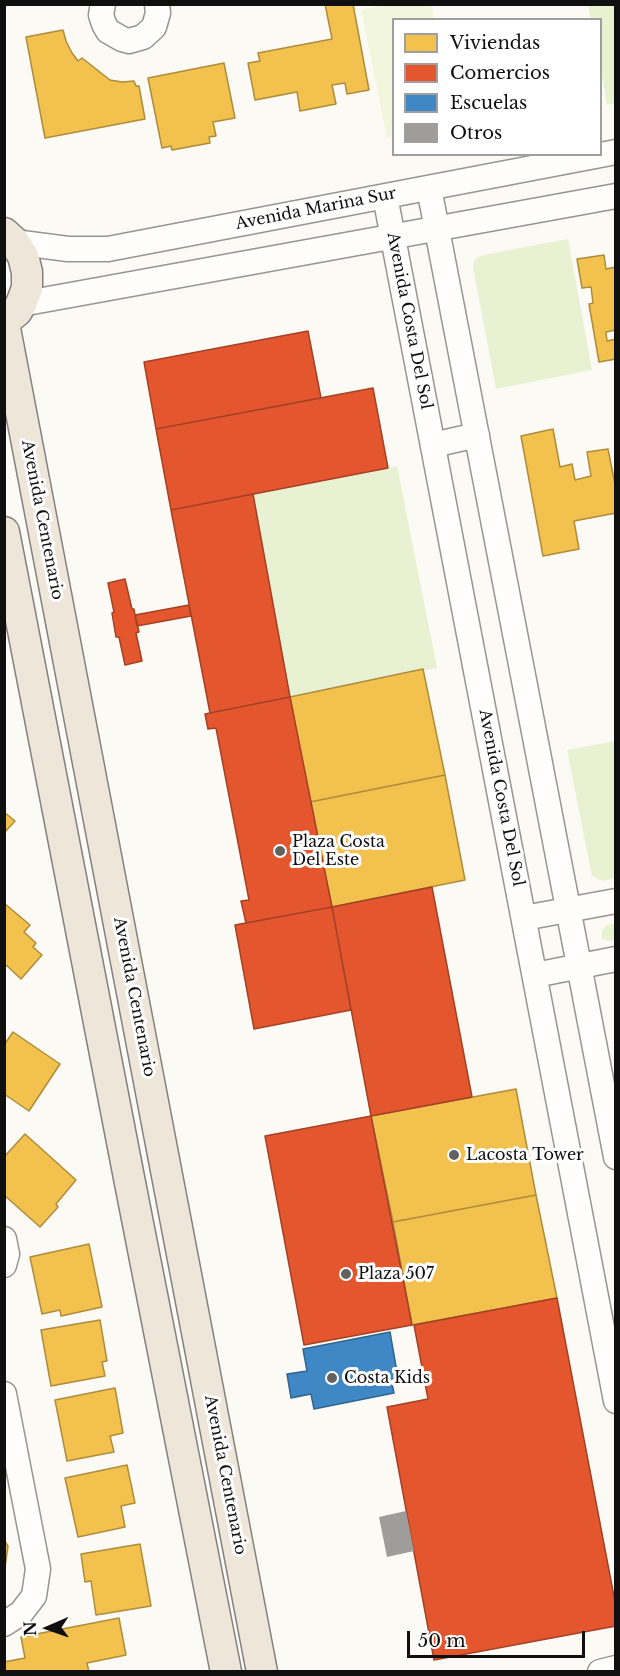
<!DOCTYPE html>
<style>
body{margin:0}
#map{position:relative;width:620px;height:1676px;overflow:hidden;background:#fcfaf4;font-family:"Libre Baskerville",serif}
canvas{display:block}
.frame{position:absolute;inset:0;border:6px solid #0f0f0f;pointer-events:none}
.legend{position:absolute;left:392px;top:18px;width:210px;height:138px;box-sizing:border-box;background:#fff;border:2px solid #9f9f9f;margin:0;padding:8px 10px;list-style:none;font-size:18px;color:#0f0f0f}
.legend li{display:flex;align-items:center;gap:12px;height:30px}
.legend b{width:30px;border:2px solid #9f9f9f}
.north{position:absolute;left:18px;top:1598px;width:60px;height:60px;-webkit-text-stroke:4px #fff;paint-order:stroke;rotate:268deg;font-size:16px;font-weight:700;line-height:24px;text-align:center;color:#0f0f0f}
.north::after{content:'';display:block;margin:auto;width:21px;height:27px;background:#0f0f0f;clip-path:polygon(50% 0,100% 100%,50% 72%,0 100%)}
.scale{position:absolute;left:407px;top:1631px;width:178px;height:27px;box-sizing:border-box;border:3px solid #0f0f0f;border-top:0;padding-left:8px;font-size:18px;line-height:21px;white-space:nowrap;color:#0f0f0f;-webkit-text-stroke:4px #fff;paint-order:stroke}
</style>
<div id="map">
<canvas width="620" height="1676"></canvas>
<div class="frame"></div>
<ul class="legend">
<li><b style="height:16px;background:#f2c14e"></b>Viviendas</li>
<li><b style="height:16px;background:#e4572e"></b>Comercios</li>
<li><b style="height:16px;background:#3f88c5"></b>Escuelas</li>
<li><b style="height:16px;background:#9f9c99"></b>Otros</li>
</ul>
<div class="north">N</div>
<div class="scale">50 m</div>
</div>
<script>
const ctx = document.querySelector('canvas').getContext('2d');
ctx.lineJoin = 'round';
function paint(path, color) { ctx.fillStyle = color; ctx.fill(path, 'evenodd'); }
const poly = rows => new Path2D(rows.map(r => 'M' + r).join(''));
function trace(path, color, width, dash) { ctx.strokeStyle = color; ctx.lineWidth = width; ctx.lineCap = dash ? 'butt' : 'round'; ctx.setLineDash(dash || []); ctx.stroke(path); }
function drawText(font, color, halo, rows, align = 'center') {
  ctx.font = font + ' "Libre Baskerville",serif'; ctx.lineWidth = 6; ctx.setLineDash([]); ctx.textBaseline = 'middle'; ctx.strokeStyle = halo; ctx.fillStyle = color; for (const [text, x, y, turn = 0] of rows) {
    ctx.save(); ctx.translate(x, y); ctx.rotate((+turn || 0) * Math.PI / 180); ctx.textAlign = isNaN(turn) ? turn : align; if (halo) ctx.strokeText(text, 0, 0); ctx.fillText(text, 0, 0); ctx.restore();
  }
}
paint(poly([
 [588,5,615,5,615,103,607,105,601,70,600,20,591,19],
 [568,239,592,370,496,389,473,267,475,259,483,255],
 [397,466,437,668,290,697,253,494],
 [615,741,615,878,602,881,592,876,567,750],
 [615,923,615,940,610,941,602,939,602,931,607,925]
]), '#e8f2d2');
paint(poly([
 [387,4,431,5,434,19,394,20,393,137,387,138,361,10]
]), '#f2f6dc');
const homes = poly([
 [325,4,353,4,369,90,347,94,345,83,332,85,336,104,300,111,297,92,255,100,248,63,260,61,258,53,332,39,325,4],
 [63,30,66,41,72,53,78,61,82,58,110,80,122,82,134,81,136,86,139,86,145,119,45,138,26,37,63,30],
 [224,63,235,118,213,122,216,136,209,137,210,143,172,150,171,146,162,148,148,78,224,63],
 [604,255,606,269,616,267,616,330,606,332,607,341,616,339,616,359,599,362,589,304,593,303,591,287,582,288,577,259,604,255],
 [553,429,560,467,572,464,575,480,591,476,587,452,608,449,616,489,616,513,574,521,579,549,543,556,521,436,553,429],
 [423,669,445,775,310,802,290,697,423,669],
 [445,775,465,880,332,907,310,802,445,775],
 [4,812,15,821,4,833,4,812],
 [4,903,30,925,24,932,36,943,33,947,42,955,21,979,6,965,4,966,4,903],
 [13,1032,60,1064,29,1111,4,1094,4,1045,13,1032],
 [516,1089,536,1195,393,1222,371,1116,516,1089],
 [25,1134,76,1180,56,1204,58,1207,40,1227,4,1195,4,1157,25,1134],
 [536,1195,557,1298,412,1325,393,1222,536,1195],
 [89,1244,102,1307,61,1316,60,1310,42,1314,30,1257,89,1244],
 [100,1320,107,1361,102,1362,105,1376,51,1386,41,1330,100,1320],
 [115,1388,123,1433,110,1436,114,1452,67,1461,55,1400,115,1388],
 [127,1465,135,1503,121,1506,125,1527,78,1537,65,1478,127,1465],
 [4,1540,8,1546,4,1575,4,1540],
 [140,1544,151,1606,96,1615,91,1581,85,1582,81,1554,140,1544],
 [119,1618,126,1655,87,1663,89,1672,4,1672,4,1662,25,1658,21,1637,119,1618]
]);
paint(homes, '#f2c14e');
trace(homes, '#ae8c3b', 1.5);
const shops = poly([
 [308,331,321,398,156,429,144,362,308,331],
 [373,388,388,468,171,510,156,429,373,388],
 [253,494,290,697,210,713,171,510,253,494],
 [125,579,132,609,134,609,135,615,139,632,136,633,142,661,125,665,119,637,116,637,112,613,114,612,108,583,125,579],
 [189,605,191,616,137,626,135,615,189,605],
 [290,697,332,907,246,923,241,901,249,900,216,728,208,729,205,714,290,697],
 [432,887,472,1097,371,1116,332,907,432,887],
 [332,907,351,1010,254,1029,235,925,332,907],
 [371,1116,412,1325,304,1345,265,1136,371,1116],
 [557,1298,616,1607,616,1626,434,1660,387,1407,428,1399,414,1325,557,1298]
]);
paint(shops, '#e4572e');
trace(shops, '#a44125', 1.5);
const schools = poly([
 [390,1332,398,1378,391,1379,394,1393,314,1409,311,1394,291,1398,287,1374,307,1371,303,1349,390,1332]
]);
paint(schools, '#3f88c5');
trace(schools, '#31648e', 1.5);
paint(poly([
 [406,1511,414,1551,387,1557,379,1517]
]), '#9f9c99');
const minor = poly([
 [103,4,101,15,104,24,108,31,122,39,129,41,143,37,154,27,158,13,157,4],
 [429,188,616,1157],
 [385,196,616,1401],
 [14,242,68,249,108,249,616,152],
 [21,304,616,196],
 [433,445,477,435],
 [524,918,616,901],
 [535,975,616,959],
 [4,1239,7,1254,4,1265],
 [4,1394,38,1569,34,1596,21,1613,4,1624],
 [600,1672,616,1668]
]);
const major = poly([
 [4,233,14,242,23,256,27,272,27,288,21,304,17,311,4,322],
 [4,323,262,1672],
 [4,532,131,1188,226,1672]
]);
trace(minor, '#969592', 27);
trace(major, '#83827f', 33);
trace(minor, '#fffefd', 24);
trace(major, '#ede6d9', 30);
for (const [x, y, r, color] of [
 [280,851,6,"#62615f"],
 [454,1155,6,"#62615f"],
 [346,1274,6,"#62615f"],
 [332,1378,6,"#62615f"]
]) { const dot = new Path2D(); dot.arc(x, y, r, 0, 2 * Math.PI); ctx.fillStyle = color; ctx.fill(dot); trace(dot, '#fff', 2); }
drawText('16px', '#0f0f0f', '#fff', [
 ["Avenida Marina Sur",316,209,-11],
 ["Avenida Costa Del Sol",409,321,79],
 ["Avenida Centenario",42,520,79],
 ["Avenida Costa Del Sol",501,798,79],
 ["Avenida Centenario",134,997,79],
 ["Avenida Centenario",225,1475,79]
]);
drawText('16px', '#0f0f0f', '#fff', [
 ["Plaza Costa",292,842],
 ["Del Este",292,860],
 ["Lacosta Tower",466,1155],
 ["Plaza 507",358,1274],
 ["Costa Kids",344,1378]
], 'left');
</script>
